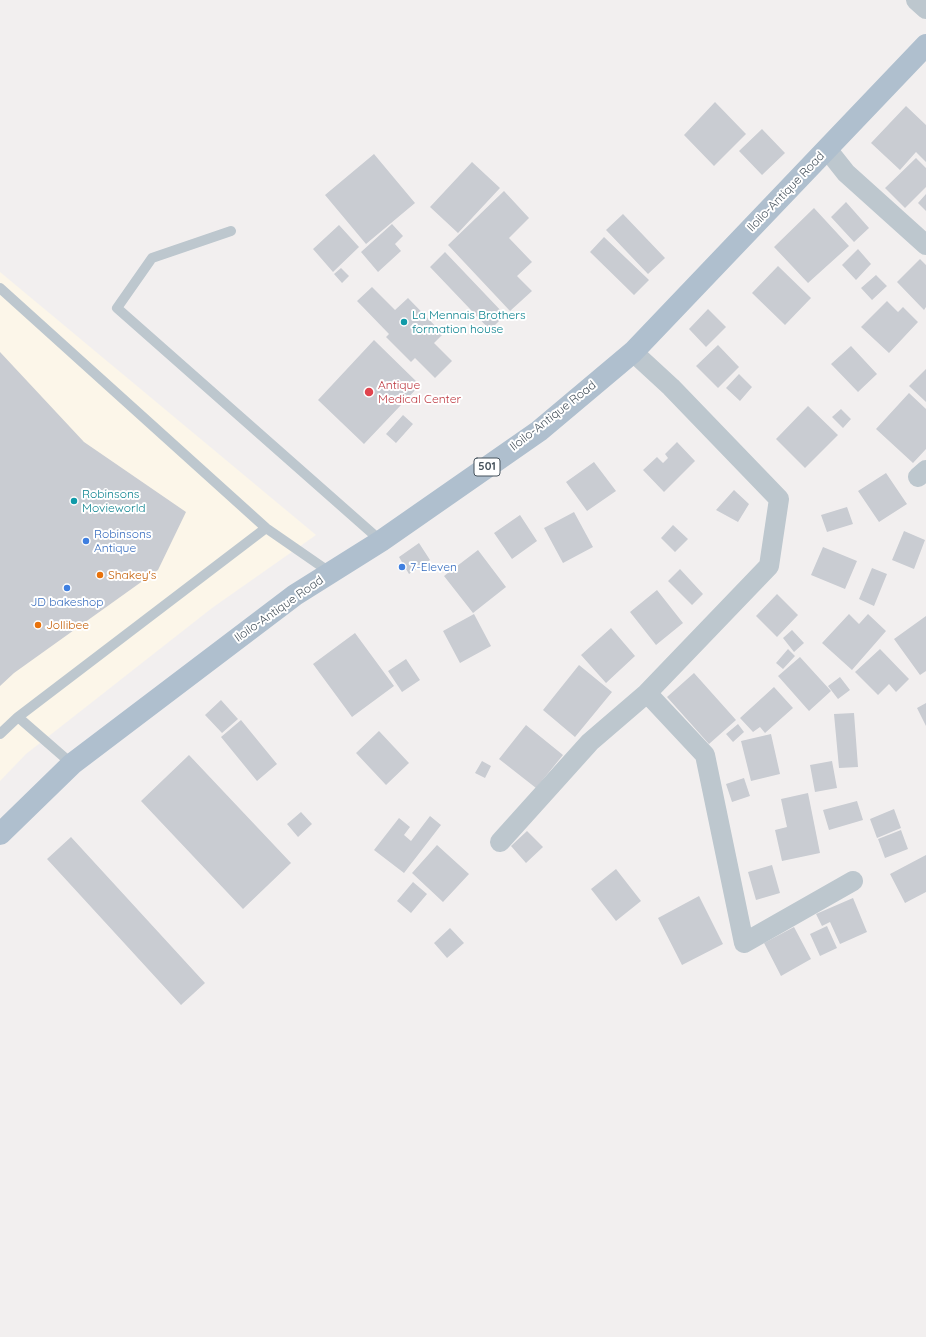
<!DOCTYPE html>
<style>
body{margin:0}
canvas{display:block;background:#f2efef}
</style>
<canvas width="926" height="1337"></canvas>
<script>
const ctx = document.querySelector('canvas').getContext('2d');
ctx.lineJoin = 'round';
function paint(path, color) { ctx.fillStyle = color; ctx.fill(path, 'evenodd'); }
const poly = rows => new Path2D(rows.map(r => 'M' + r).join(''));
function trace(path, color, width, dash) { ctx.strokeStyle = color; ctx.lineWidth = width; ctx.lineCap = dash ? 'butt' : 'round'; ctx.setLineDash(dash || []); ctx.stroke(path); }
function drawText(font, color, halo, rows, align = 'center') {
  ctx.font = font + ' Quicksand,sans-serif'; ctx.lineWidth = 4; ctx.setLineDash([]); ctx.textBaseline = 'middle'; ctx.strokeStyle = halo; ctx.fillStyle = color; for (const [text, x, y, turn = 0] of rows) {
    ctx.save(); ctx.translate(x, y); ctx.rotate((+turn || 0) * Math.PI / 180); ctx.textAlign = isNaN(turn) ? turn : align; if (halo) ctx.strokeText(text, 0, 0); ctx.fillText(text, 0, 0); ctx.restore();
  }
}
paint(poly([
 [0,272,316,535,212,608,26,754,0,781]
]), '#fcf6e9');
paint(poly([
 [715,102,746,134,714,166,684,135],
 [906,106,926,125,926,162,916,152,900,170,871,143],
 [762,129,785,153,762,175,739,151],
 [374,154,415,203,366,244,325,195],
 [916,158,926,168,926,187,905,208,885,188],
 [472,162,500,188,458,233,430,207],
 [504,191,529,218,509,238,532,262,517,276,532,291,510,311,448,245],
 [926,194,926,211,918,203],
 [846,202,869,228,854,242,831,217],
 [814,208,849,246,808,283,774,247],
 [623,214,665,258,648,274,606,230],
 [392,224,403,236,395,244,401,251,378,272,361,252],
 [339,225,359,247,333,272,313,249],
 [604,237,649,280,634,295,590,252],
 [858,249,871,264,856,280,842,265],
 [445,252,505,315,490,330,430,267],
 [920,259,926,265,926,307,924,310,897,282],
 [778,266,811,298,785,325,752,293],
 [341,268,349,276,342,283,334,274],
 [876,275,887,286,872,300,861,288],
 [372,287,395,310,408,298,443,334,434,343,452,361,435,378,415,358,411,362,386,337,389,334,357,301],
 [887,301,898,312,903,307,918,322,889,353,861,327],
 [708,309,726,327,706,347,689,329],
 [374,340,420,385,364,444,318,400],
 [718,345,739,367,718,388,696,366],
 [851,346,877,374,858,392,831,364],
 [0,352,84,442,186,512,158,570,14,673,0,686],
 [926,369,926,402,909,386],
 [739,374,752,387,740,401,726,388],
 [909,393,926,409,926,449,913,463,876,429],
 [808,406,838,435,805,468,776,439],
 [841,409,851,419,843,428,832,417],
 [403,415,413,424,396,443,386,434],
 [677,442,695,461,664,492,643,470,657,457,663,463,668,458,665,454],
 [594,462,616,491,587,511,566,482],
 [886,473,907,504,879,522,858,491],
 [734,490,749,504,738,522,716,510],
 [847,507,853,524,827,532,821,515],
 [574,512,593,547,563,563,544,528],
 [520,515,537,541,512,559,494,533],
 [673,525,688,539,675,552,661,538],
 [904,531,925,540,914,569,892,560],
 [419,543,430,560,409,574,399,557],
 [823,547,857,561,845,589,811,575],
 [478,550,506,587,473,613,444,576],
 [872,568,887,574,874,606,859,599],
 [680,569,703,594,692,605,668,581],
 [657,590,683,623,656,645,630,612],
 [777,594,798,615,777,637,756,616],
 [474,614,491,646,460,663,443,631],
 [849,614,859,624,868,614,886,631,852,670,822,643],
 [926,616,926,671,920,675,894,639],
 [611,628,635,656,606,683,581,655],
 [792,630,804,643,794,652,783,638],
 [355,633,394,686,352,717,313,664],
 [788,649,795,656,783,669,776,663],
 [880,649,909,679,896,692,889,684,878,695,855,672],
 [800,657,831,691,809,711,778,676],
 [406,659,420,680,402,692,388,671],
 [579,665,612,692,575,737,543,710],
 [694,673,736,720,709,744,667,697],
 [840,677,850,690,838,699,828,686],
 [774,687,793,708,765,733,760,727,753,732,740,718],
 [221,700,238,719,222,733,205,715],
 [926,703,926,726,917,708],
 [854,713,858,767,839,768,834,714],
 [241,720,277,764,257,781,221,737],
 [738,724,744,732,733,742,726,734],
 [526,725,563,755,536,788,499,759],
 [379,731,409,763,386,785,356,753],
 [771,734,780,774,751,781,741,741],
 [189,755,291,863,243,909,141,801],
 [482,761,491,766,485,778,475,773],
 [832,761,837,788,815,792,810,765],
 [744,778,750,796,732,802,726,784],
 [808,793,820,853,782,861,775,830,787,827,781,799],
 [857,801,863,820,829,830,823,810],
 [894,809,901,828,877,838,870,819],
 [301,812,312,824,298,837,287,824],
 [430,816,441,825,404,873,374,850,399,818,410,827,404,835,411,841],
 [901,830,908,849,885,858,878,839],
 [527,831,543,847,526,863,511,846],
 [71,837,205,983,181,1005,47,859],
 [437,845,469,874,443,902,412,873],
 [926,855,926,892,905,903,890,874],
 [772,865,780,893,756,900,748,872],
 [616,869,641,901,616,921,591,889],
 [413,882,427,894,411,913,397,901],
 [699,896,723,944,682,965,658,918],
 [853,898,867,932,840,944,830,922,822,926,816,914],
 [827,926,837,948,820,956,810,934],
 [794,927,811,959,781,976,764,943],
 [450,928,464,943,447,958,434,943]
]), '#c9ccd2');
trace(poly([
 [231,231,152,258,117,308,381,541],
 [0,288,266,528,331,573],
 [18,717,72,764],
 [0,734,18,717,266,528]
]), '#bdc7ce', 10);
trace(poly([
 [916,0,926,9],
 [827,149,846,173,926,245],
 [633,352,671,387,779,499,769,566,647,693,705,755,744,943,853,881],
 [918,477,926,470],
 [500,842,590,742,647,693]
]), '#bdc7ce', 20);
trace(poly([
 [0,834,72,764,295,595,381,541,539,431,633,352,926,45]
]), '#afbfce', 22);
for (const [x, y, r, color] of [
 [404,322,4,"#0f9aa8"],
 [369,392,5,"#e0444e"],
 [74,501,4,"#0f9aa8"],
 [86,541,4,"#3f7fe0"],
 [402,567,4,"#3f7fe0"],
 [100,575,4,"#e8710a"],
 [67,588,4,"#3f7fe0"],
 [38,625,4,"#e8710a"]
]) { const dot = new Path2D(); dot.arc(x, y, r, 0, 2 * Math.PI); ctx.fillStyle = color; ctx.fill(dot); trace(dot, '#fff', 1.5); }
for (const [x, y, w] of [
 [487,467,26]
]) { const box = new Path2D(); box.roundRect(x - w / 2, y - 9, w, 18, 3); ctx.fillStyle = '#fff'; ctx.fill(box); trace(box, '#47535d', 1); }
drawText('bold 11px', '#47535d', null, [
 ["501",487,467]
]);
drawText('12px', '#47535d', '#fff', [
 ["Iloilo-Antique Road",786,192,-46],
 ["Iloilo-Antique Road",553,416,-38],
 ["Iloilo-Antique Road",279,609,-35]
]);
drawText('12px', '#0d838f', '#fff', [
 ["La Mennais Brothers",412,315],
 ["formation house",412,329],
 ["Robinsons",82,494],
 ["Movieworld",82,508]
], 'left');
drawText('12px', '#be3a42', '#fff', [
 ["Antique",378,385],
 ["Medical Center",378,399]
], 'left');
drawText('12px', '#366cbe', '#fff', [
 ["Robinsons",94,534],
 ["Antique",94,548],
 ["7-Eleven",410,567],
 ["JD bakeshop",67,602,"center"]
], 'left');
drawText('12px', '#c56008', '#fff', [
 ["Shakey's",108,575],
 ["Jollibee",46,625]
], 'left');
</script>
